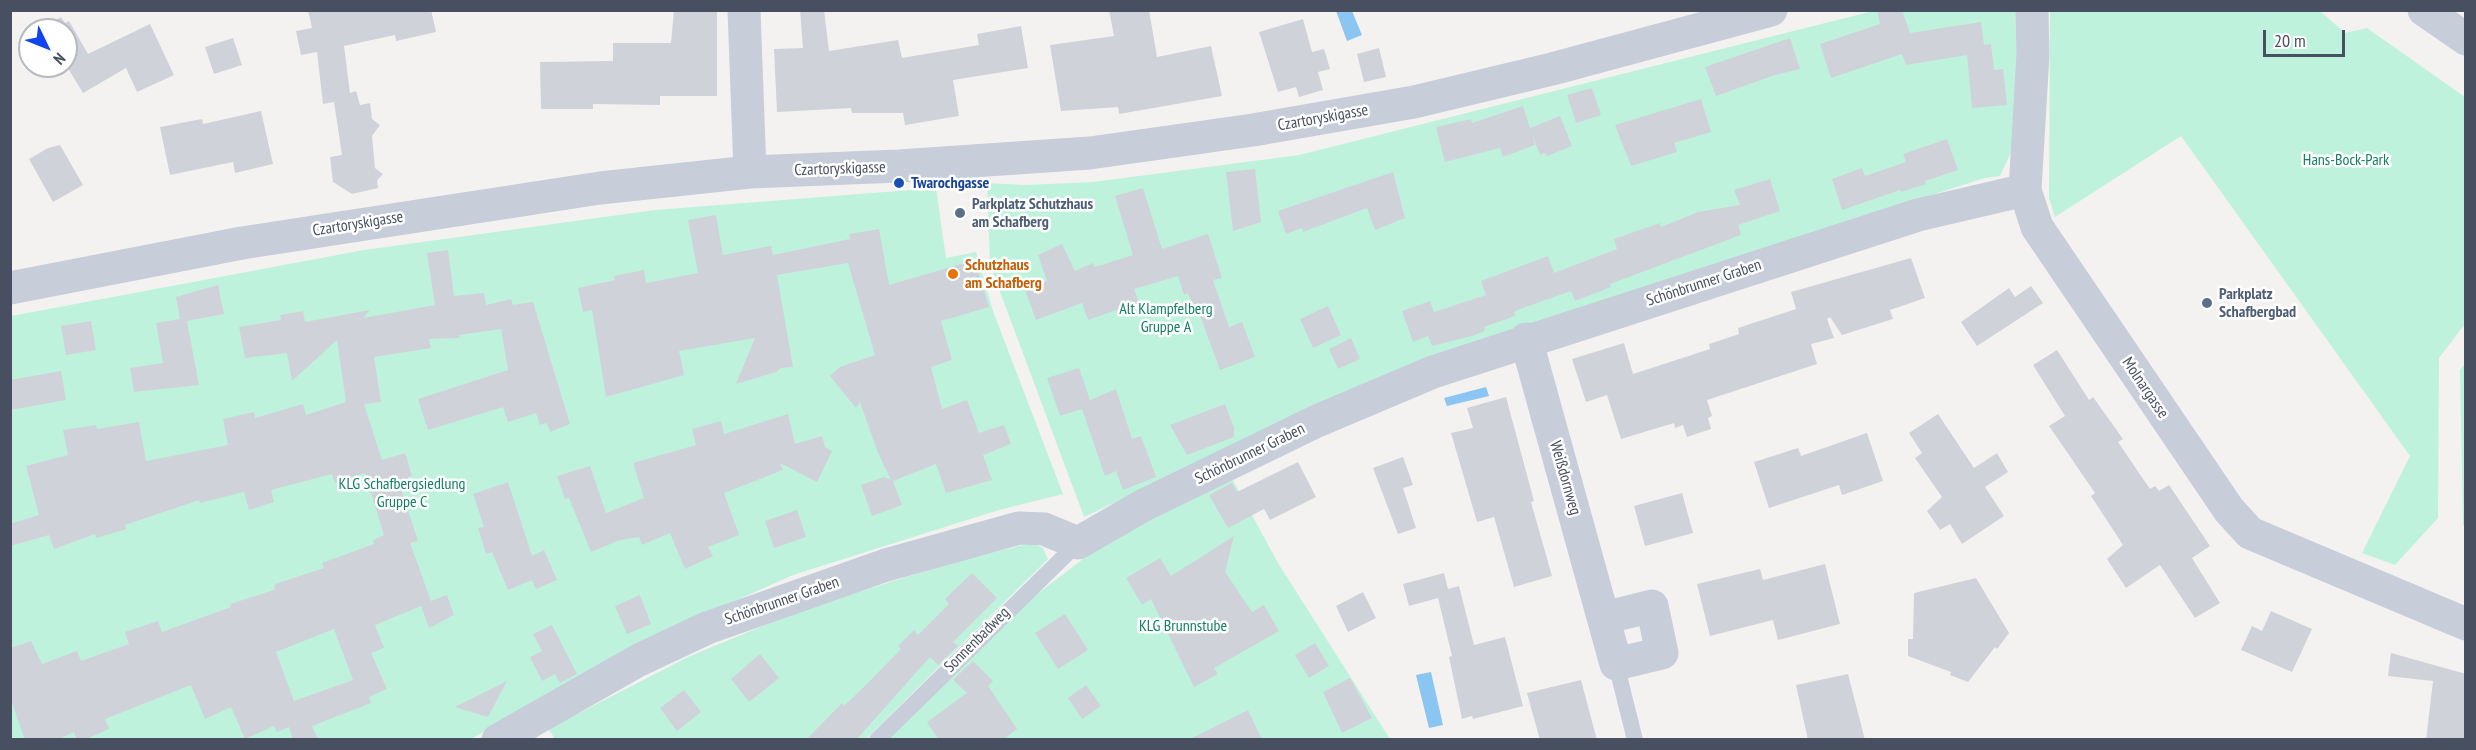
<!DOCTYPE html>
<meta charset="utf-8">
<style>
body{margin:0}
#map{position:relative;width:2476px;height:750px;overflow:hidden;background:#f4f2f1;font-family:"PT Sans Narrow",sans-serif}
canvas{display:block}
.frame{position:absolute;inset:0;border:12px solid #484f60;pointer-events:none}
.north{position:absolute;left:18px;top:18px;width:60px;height:60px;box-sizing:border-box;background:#fff;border:2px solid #b6b9bf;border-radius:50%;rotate:133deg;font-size:16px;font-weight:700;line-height:24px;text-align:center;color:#484f60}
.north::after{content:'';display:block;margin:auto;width:21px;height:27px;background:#1143ee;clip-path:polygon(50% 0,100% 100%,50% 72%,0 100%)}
.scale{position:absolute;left:2263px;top:30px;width:82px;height:27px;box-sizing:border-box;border:3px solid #484f60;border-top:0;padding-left:8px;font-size:18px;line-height:21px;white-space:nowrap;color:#484f60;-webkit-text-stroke:4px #fff;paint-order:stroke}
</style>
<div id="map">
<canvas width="2476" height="750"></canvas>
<div class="frame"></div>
<div class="north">N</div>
<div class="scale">20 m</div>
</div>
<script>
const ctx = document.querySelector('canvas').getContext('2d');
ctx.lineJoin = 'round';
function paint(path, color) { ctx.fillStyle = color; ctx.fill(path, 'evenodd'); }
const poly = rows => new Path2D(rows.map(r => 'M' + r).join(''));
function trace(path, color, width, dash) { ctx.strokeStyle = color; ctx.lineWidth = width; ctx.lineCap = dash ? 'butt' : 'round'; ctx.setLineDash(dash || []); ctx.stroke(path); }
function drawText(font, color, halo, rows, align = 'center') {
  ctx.font = font + ' "PT Sans Narrow",sans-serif'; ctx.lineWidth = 5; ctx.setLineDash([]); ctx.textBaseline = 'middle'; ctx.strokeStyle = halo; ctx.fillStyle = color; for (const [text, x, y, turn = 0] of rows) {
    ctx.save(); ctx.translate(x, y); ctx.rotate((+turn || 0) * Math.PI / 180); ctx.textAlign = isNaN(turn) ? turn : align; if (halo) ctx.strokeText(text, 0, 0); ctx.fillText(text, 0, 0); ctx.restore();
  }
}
paint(poly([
 [1873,11,2018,11,2016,141,2000,176,1985,178,1794,239,1378,378,1084,517,990,265,987,183,1025,185,1093,182,1299,155],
 [2050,11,2320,11,2345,33,2367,28,2465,97,2465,324,2439,358,2438,518,2395,565,2362,553,2410,456,2181,136,2055,217,2049,198],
 [936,188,946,258,976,252,993,311,1063,494,999,510,793,575,654,637,471,739,11,740,11,316,364,250,655,210],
 [2465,364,2465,527,2463,525,2460,370],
 [1228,471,1278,563,1390,739,888,740,1006,618,1148,509],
 [1032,543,1043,548,1048,559,866,739,551,740,554,737,548,729,690,656,804,609,960,560]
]), '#bff2dd');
paint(poly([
 [1336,11,1352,11,1362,35,1347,41],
 [1486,387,1489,396,1447,406,1444,398],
 [1431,672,1443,725,1429,728,1416,675]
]), '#8ac6f1');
paint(poly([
 [308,10,431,10,436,32,396,41,395,35,344,46,350,93,356,91,360,105,370,103,372,119,380,125,372,136,375,168,383,174,377,180,378,188,352,194,333,182,330,157,342,155,334,102,323,104,317,52,301,55,296,31,312,28],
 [674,10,717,10,717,96,660,96,660,105,593,104,593,109,541,109,540,62,613,61,613,43,671,43],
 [800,10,824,10,829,51,898,40,902,58,979,45,977,34,1021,26,1028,68,953,80,959,116,905,125,903,113,852,113,851,108,777,112,774,49,803,48],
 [1109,10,1149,10,1157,57,1211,46,1222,96,1119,114,1118,107,1061,111,1050,45,1114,36],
 [1877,10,1902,10,1910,33,1981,22,1984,45,1991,44,1994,70,2003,69,2007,105,1972,108,1967,55,1906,65,1902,54,1831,78,1820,44,1880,24],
 [61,17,65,23,69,21,88,54,150,24,174,75,137,92,126,68,83,93,66,65,66,30,45,30,44,27],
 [1303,19,1312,52,1324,49,1330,69,1318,72,1323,90,1299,97,1296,87,1278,92,1259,32],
 [233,38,242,65,214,74,205,47],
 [1790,38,1800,69,1775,75,1716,96,1705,67],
 [1379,48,1386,77,1364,82,1357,54],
 [1592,88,1601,115,1576,123,1567,95],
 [1701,99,1711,132,1674,143,1677,152,1631,166,1615,125],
 [1523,106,1530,128,1560,116,1572,146,1547,156,1545,153,1540,155,1532,134,1535,145,1503,157,1500,148,1445,162,1436,127,1471,119,1472,123],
 [261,111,273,164,235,173,233,162,170,175,160,127,202,119,203,124],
 [1947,139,1958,170,1925,181,1926,184,1901,192,1900,190,1842,210,1832,179,1862,168,1865,176,1906,162,1903,154],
 [60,145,83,185,53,202,29,159,48,148],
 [1255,169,1261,222,1233,231,1226,172],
 [1393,172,1405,218,1375,230,1367,208,1303,232,1302,228,1286,234,1278,211],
 [1770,179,1780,211,1738,225,1741,235,1610,284,1611,287,1575,301,1571,291,1520,309,1514,312,1515,316,1484,327,1485,331,1472,336,1432,346,1428,336,1413,342,1402,311,1430,301,1434,312,1486,295,1481,281,1548,256,1554,273,1617,249,1614,239,1660,223,1661,227,1698,212,1740,205,1734,190],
 [1143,188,1162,249,1208,234,1222,278,1213,280,1229,327,1242,322,1255,357,1220,370,1196,305,1193,306,1188,293,1184,295,1178,276,1134,289,1139,302,1088,320,1082,303,1036,320,1025,290,1047,281,1038,255,1062,244,1075,271,1093,263,1095,267,1133,255,1115,196],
 [716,215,723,255,771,246,773,255,850,239,849,234,879,229,889,285,975,260,989,307,941,321,952,360,931,367,942,409,967,400,979,433,1004,425,1011,444,983,455,992,480,946,493,936,464,893,481,902,505,872,516,861,485,884,477,891,480,878,453,860,402,856,408,830,376,840,367,875,355,848,263,777,275,793,367,781,368,776,372,736,384,755,338,679,351,684,375,606,397,592,310,583,312,578,288,615,280,614,276,644,270,646,283,698,273,688,220],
 [448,250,454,296,484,293,486,305,511,299,513,305,533,302,570,424,550,432,547,423,540,425,536,413,508,422,503,407,428,430,418,399,508,370,501,329,459,335,459,338,429,339,431,348,374,357,381,402,364,404,382,460,405,453,412,476,408,477,410,486,401,489,418,541,410,543,431,601,447,595,454,615,429,628,421,606,375,625,384,648,371,653,387,689,369,697,371,703,312,726,318,740,293,740,289,727,277,732,274,726,245,739,231,707,205,719,191,685,105,719,109,729,84,740,77,740,74,732,57,740,25,740,10,697,10,648,31,641,42,664,77,651,81,661,129,644,125,632,158,621,162,632,231,607,230,604,274,590,275,584,324,568,322,563,374,544,373,540,384,535,365,473,335,483,332,474,271,490,274,502,249,510,244,492,200,503,199,500,125,525,127,529,96,538,95,534,54,549,49,535,10,546,10,524,39,515,26,466,68,455,63,430,96,425,97,429,139,422,146,461,228,445,223,419,254,412,255,418,303,404,306,415,346,402,337,340,292,381,287,353,245,358,239,327,281,320,280,315,303,311,305,322,370,310,363,318,435,305,427,253],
 [334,629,353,680,294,701,276,652],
 [1911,258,1925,298,1890,310,1893,319,1842,335,1830,317,1827,319,1834,338,1811,344,1817,364,1707,400,1712,416,1708,418,1711,429,1687,437,1683,425,1675,428,1674,423,1621,439,1607,395,1586,402,1572,359,1624,343,1633,374,1710,349,1709,344,1739,334,1738,328,1796,309,1791,292],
 [218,285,224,314,187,321,199,385,134,392,130,368,163,363,156,323,180,319,176,297],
 [2031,286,2043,303,1977,346,1961,322,2009,288,2015,297],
 [1328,306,1341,335,1313,348,1300,319],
 [91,321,96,350,66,355,61,326],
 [1351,338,1360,359,1338,369,1329,349],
 [2057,350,2089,400,2093,397,2123,439,2118,442,2150,489,2155,486,2159,491,2169,485,2210,546,2192,558,2220,603,2195,618,2160,565,2126,588,2107,559,2123,545,2091,496,2095,493,2049,426,2065,416,2033,365],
 [1079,368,1090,400,1116,389,1132,439,1141,436,1156,477,1123,490,1116,471,1105,476,1082,409,1060,416,1047,378],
 [61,371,66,400,10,410,10,380],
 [1506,397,1534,501,1531,502,1552,576,1514,587,1494,517,1477,522,1451,433,1473,428,1467,408],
 [1225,404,1234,428,1234,437,1187,455,1170,425],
 [788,414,795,444,822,436,825,447,832,451,817,482,780,463,783,470,724,493,739,535,708,547,713,556,685,569,670,533,642,545,639,537,620,540,591,552,569,498,565,499,557,476,590,466,606,513,644,498,633,463,696,445,692,429,721,421,724,434],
 [1938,414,1974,468,1997,453,2008,472,1985,487,2004,516,1962,544,1950,524,1940,530,1927,511,1942,497,1915,458,1922,453,1909,433],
 [1867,433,1883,481,1842,495,1839,485,1769,508,1754,462,1798,448,1801,456],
 [1403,457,1413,485,1403,488,1416,528,1398,534,1373,468],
 [1298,462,1316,497,1270,520,1264,509,1228,528,1209,495,1232,483,1237,492],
 [508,482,532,556,544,550,557,580,536,589,532,580,508,590,492,552,486,554,478,528,484,527,473,494],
 [1682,493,1693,533,1645,546,1634,506],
 [797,510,806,537,774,548,765,521],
 [1234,536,1225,572,1252,612,1264,605,1279,631,1214,668,1218,674,1194,687,1151,599,1142,605,1126,578,1160,558,1171,576],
 [1825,564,1840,624,1778,640,1773,620,1710,636,1697,584,1760,569,1763,580],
 [972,573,997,598,953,642,958,646,938,665,930,657,856,740,806,740,842,703,844,706,865,686,901,649,898,646,914,630,918,635,949,604,945,599],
 [1444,573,1448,589,1459,586,1474,645,1505,637,1523,706,1473,719,1472,716,1462,719,1449,657,1452,656,1438,598,1409,606,1403,584],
 [1976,578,2009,633,1997,649,1995,647,1968,682,1950,675,1951,672,1908,656,1908,639,1913,639,1914,593],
 [1363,592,1376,618,1348,632,1336,606],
 [640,595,651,624,627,634,615,606],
 [2271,611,2312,629,2292,672,2241,650,2252,626,2262,631],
 [1065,614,1088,650,1058,669,1035,633],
 [552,625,577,674,560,683,555,674,542,681,530,657,542,651,533,634],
 [1315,643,1329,666,1309,678,1295,655],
 [2391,653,2466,674,2466,740,2426,740,2433,681,2388,676],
 [760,654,779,678,749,702,731,679],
 [973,661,993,681,988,686,1017,729,1003,740,939,740,927,722,967,693,953,680],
 [1848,674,1865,740,1808,740,1796,685],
 [1350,678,1372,718,1342,733,1323,692],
 [1581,680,1597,740,1540,740,1527,693],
 [507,681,488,717,455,707],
 [1086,685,1101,706,1082,719,1068,698],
 [684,690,701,712,677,731,660,708],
 [1248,710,1262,740,1188,740]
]), '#d0d2d9');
trace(poly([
 [1616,664,1635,740],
 [877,740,1078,543]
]), '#c7cdd9', 16);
trace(poly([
 [744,10,750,172],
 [2032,10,2033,54,2025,190,2037,227,2229,510,2250,533,2466,624],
 [2424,10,2466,39],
 [10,288,242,243,600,188,750,172,899,166,1090,153,1253,130,1414,102,1552,69,1771,10],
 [1526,339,1616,664,1662,653,1652,606,1604,618],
 [498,740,639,660,707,628,886,565,1019,528,1044,529,1078,543,1142,506,1317,421,1433,372,1918,215,2025,190]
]), '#c7cdd9', 33);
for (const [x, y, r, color] of [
 [899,183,6,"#1a4fb4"],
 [960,213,6,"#5c6f8a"],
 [953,274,6,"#e8710a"],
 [2207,303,6,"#5c6f8a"]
]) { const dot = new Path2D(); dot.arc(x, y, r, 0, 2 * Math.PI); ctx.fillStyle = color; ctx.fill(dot); trace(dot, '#fff', 2); }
drawText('16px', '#484f60', '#fff', [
 ["Czartoryskigasse",1323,118,-10],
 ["Czartoryskigasse",840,169,-2],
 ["Czartoryskigasse",358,224,-9],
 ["Schönbrunner Graben",1704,283,-18],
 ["Molnargasse",2145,388,56],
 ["Schönbrunner Graben",1250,454,-26],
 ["Weißdornweg",1565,478,74],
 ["Schönbrunner Graben",782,601,-19],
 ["Sonnenbadweg",977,640,-45]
]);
drawText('16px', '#138161', '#fff', [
 ["Hans-Bock-Park",2346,160],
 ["Alt Klampfelberg",1166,309],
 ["Gruppe A",1166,327],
 ["KLG Schafbergsiedlung",402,484],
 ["Gruppe C",402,502],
 ["KLG Brunnstube",1183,626]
]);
drawText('bold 16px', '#164399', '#fff', [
 ["Twarochgasse",911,183]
], 'left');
drawText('bold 16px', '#4e5e75', '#fff', [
 ["Parkplatz Schutzhaus",972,204],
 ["am Schafberg",972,222],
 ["Parkplatz",2219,294],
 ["Schafbergbad",2219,312]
], 'left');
drawText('bold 16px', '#c56008', '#fff', [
 ["Schutzhaus",965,265],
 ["am Schafberg",965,283]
], 'left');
</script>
